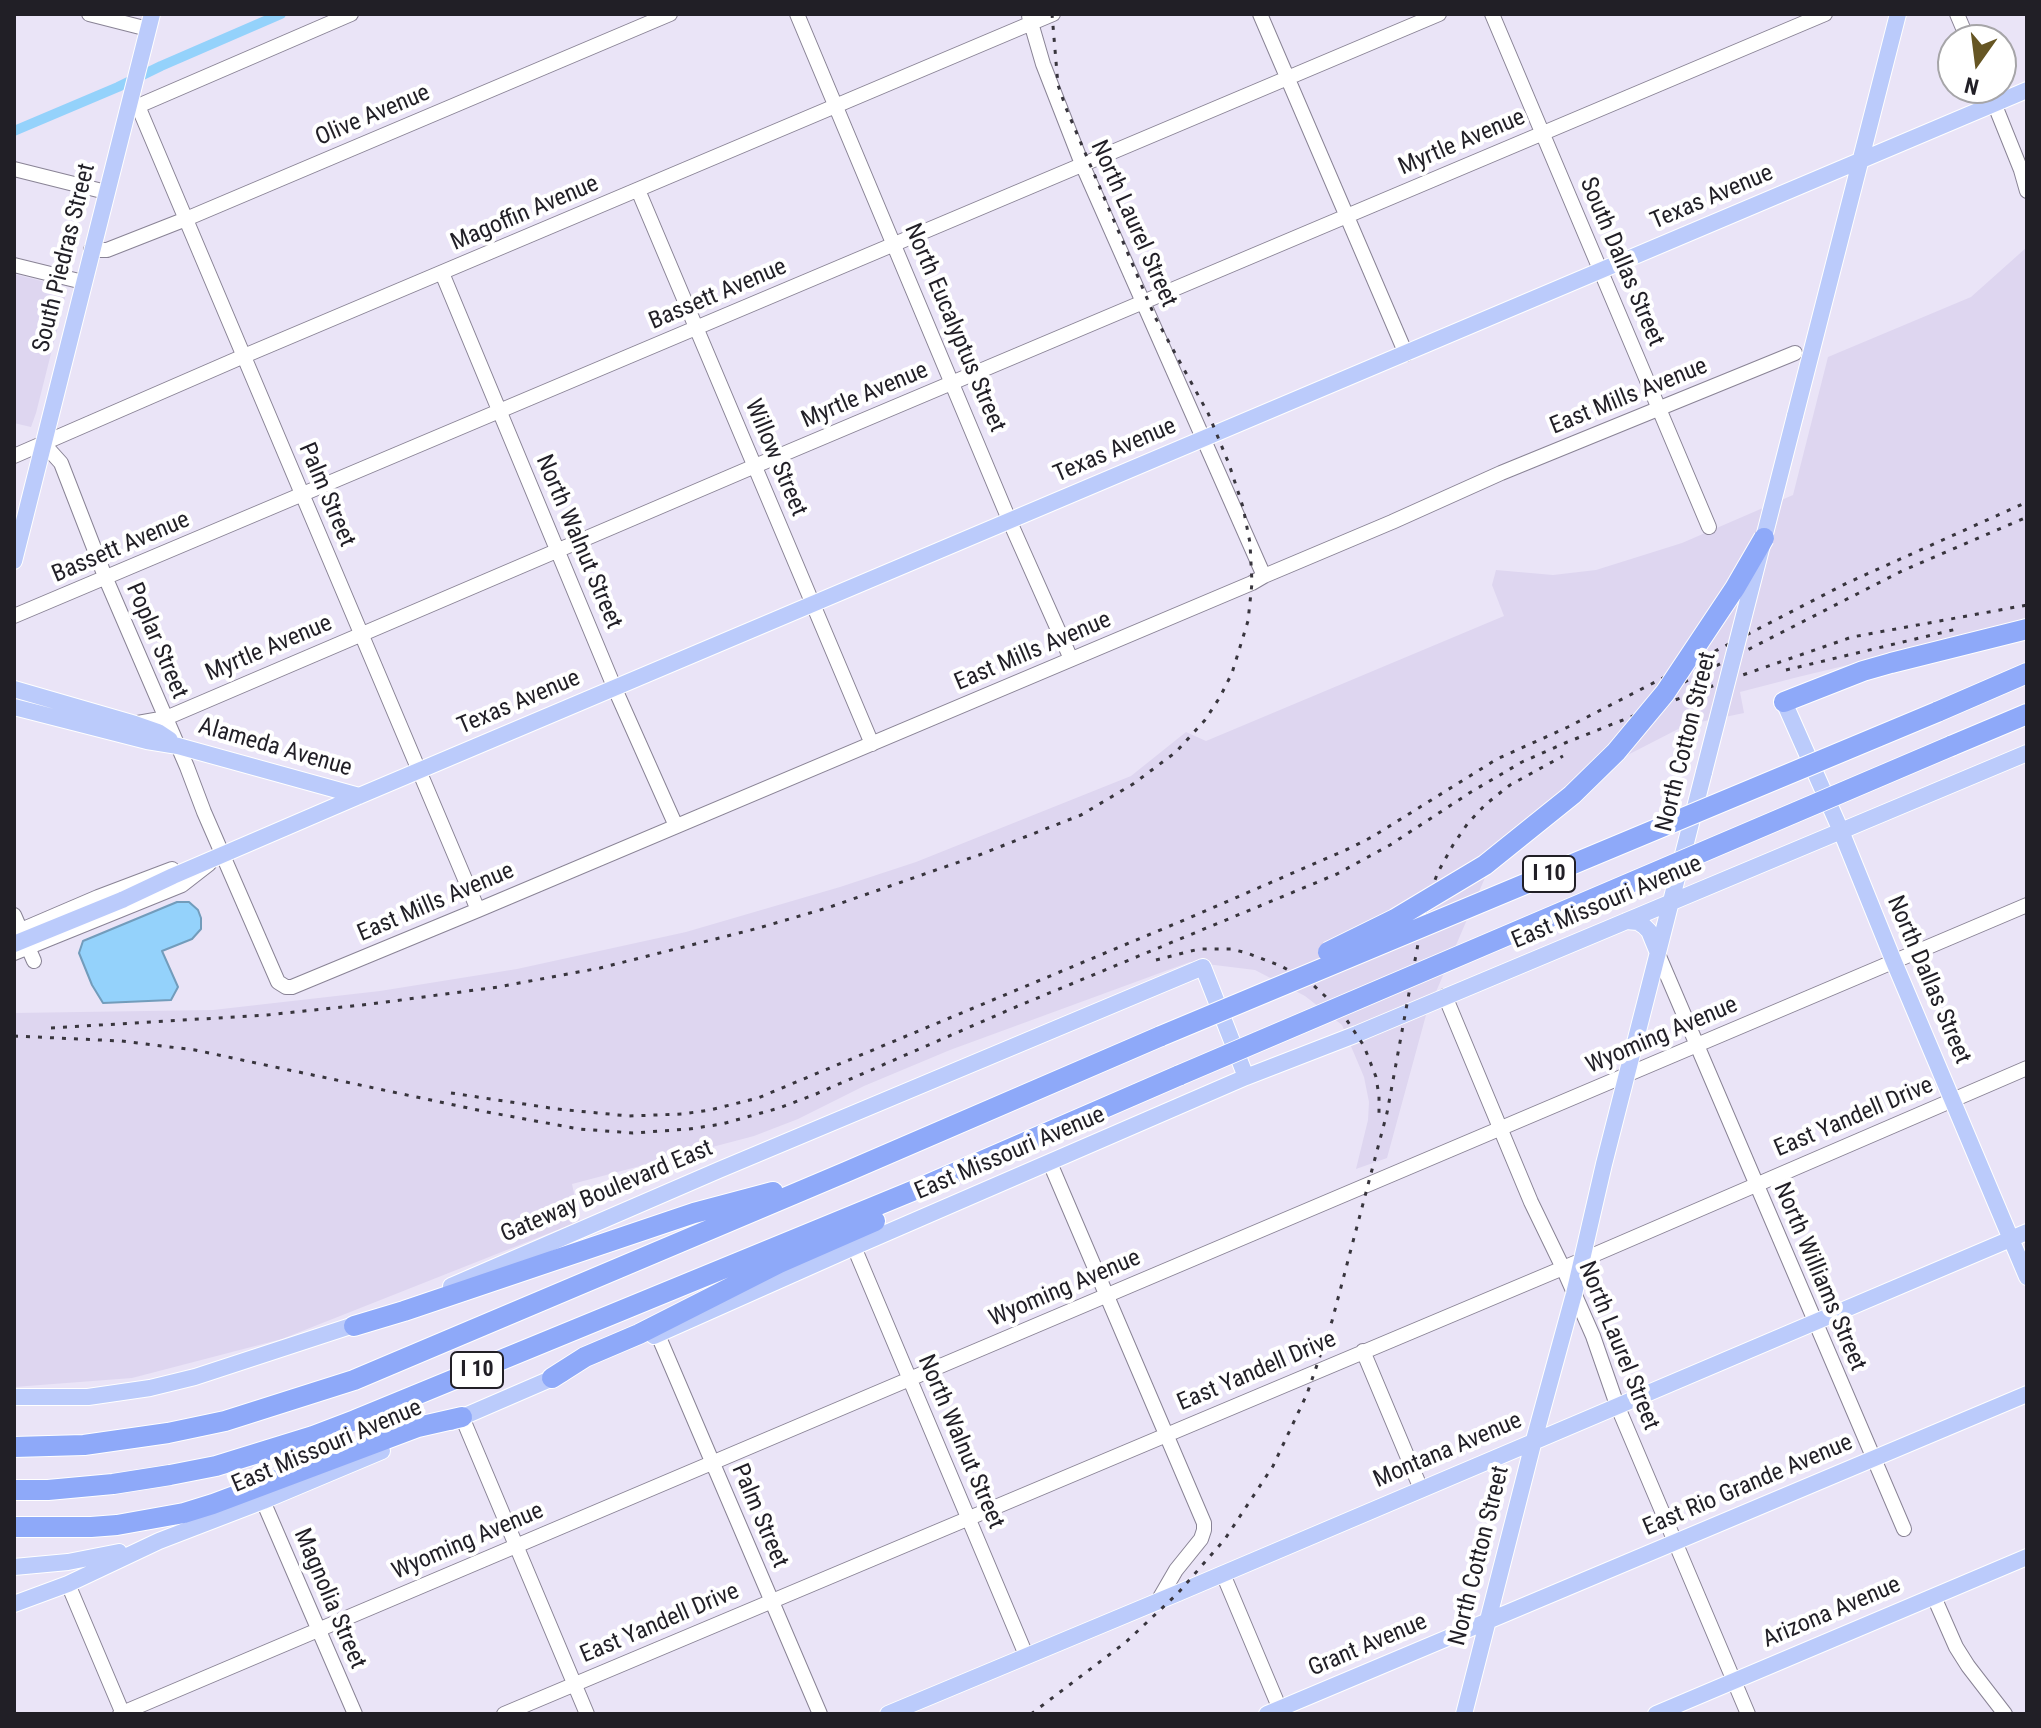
<!DOCTYPE html>
<style>
body{margin:0}
#map{position:relative;width:2041px;height:1728px;overflow:hidden;background:#eae4f7;font-family:"Roboto Condensed",sans-serif}
canvas{display:block}
.frame{position:absolute;inset:0;border:16px solid #211f26;pointer-events:none}
.north{position:absolute;left:1937px;top:24px;width:80px;height:80px;box-sizing:border-box;background:#fff;border:2px solid #a6a5a8;border-radius:50%;rotate:194deg;font-size:22px;font-weight:700;line-height:32px;text-align:center;color:#211f26}
.north::after{content:'';display:block;margin:auto;width:28px;height:36px;background:#665624;clip-path:polygon(50% 0,100% 100%,50% 72%,0 100%)}
</style>
<div id="map">
<canvas width="2041" height="1728"></canvas>
<div class="frame"></div>
<div class="north">N</div>
</div>
<script>
const ctx = document.querySelector('canvas').getContext('2d');
ctx.lineJoin = 'round';
function paint(path, color) { ctx.fillStyle = color; ctx.fill(path, 'evenodd'); }
const poly = rows => new Path2D(rows.map(r => 'M' + r).join(''));
function trace(path, color, width, dash) { ctx.strokeStyle = color; ctx.lineWidth = width; ctx.lineCap = dash ? 'butt' : 'round'; ctx.setLineDash(dash || []); ctx.stroke(path); }
function drawText(font, color, halo, rows, align = 'center') {
  ctx.font = font + ' "Roboto Condensed",sans-serif'; ctx.lineWidth = 8; ctx.setLineDash([]); ctx.textBaseline = 'middle'; ctx.strokeStyle = halo; ctx.fillStyle = color; for (const [text, x, y, turn = 0] of rows) {
    ctx.save(); ctx.translate(x, y); ctx.rotate((+turn || 0) * Math.PI / 180); ctx.textAlign = isNaN(turn) ? turn : align; if (halo) ctx.strokeText(text, 0, 0); ctx.fillText(text, 0, 0); ctx.restore();
  }
}
paint(poly([
 [2027,247,2027,622,1798,677,1740,692,1744,713,1686,725,1575,782,1493,859,1426,1015,1387,1158,1356,1169,1368,1120,1369,1102,1364,1077,1342,1025,1305,996,1255,970,1190,962,950,1050,864,1086,798,1119,754,1136,572,1184,580,1221,282,1339,132,1378,14,1387,14,1013,213,1010,380,991,517,969,686,932,840,887,916,862,1131,776,1186,732,1206,741,1504,616,1492,585,1496,570,1553,575,1596,570,1682,543,1793,495,1828,357,1971,297],
 [14,274,61,286,65,298,36,413,31,427,14,423]
]), '#ded6f0');
const water = poly([
 [177,902,189,902,198,910,201,918,201,929,192,939,162,951,178,987,171,1000,103,1003,92,985,79,953,83,941,177,902]
]);
paint(water, '#94d2fb');
trace(water, '#729cbb', 2);
trace(poly([
 [14,131,118,87,161,66,281,14]
]), '#94d2fb', 10);
const minor = poly([
 [89,14,148,29],
 [797,14,1010,522,1071,659],
 [1260,14,1406,354],
 [1492,14,1709,527],
 [1957,14,1968,40],
 [1029,16,1043,64,1082,164,1264,576],
 [1988,88,2021,170,2027,191],
 [129,103,138,106,478,910],
 [138,106,351,14],
 [14,169,106,192],
 [638,190,872,744],
 [91,250,107,250,186,219,670,14],
 [14,265,83,282],
 [442,273,615,689,676,826],
 [43,443,61,463,106,579,187,767,204,812,278,982,286,987,292,987,478,910,1252,583,1264,576,1392,522,1501,473,1795,353],
 [14,456,244,356,1053,14],
 [14,616,1439,14],
 [132,724,166,718,755,466,1825,14],
 [14,915,34,961],
 [14,933,98,897,172,869],
 [14,953,182,885,209,864],
 [1658,954,1904,1529],
 [1445,996,1531,1202,1563,1268,1593,1336,1617,1405,1748,1714],
 [1050,1163,1204,1523,1204,1530,1201,1539,1176,1570,1158,1601],
 [854,1247,1026,1655],
 [658,1335,820,1714],
 [1363,1351,1421,1489],
 [462,1417,587,1714],
 [263,1501,355,1714],
 [1223,1574,1282,1714],
 [68,1584,123,1714],
 [1934,1597,1956,1647,1968,1666,2005,1714],
 [120,1714,2027,905],
 [504,1714,1582,1260,2027,1068]
]);
const major = poly([
 [1795,416,1898,14],
 [14,561,152,14],
 [14,689,135,724,158,732,170,740],
 [1784,702,1841,831,1894,962,2027,1277],
 [14,707,147,741,178,746,359,796],
 [122,900,173,876,359,796,2027,90],
 [1626,921,1638,922,1644,926,1649,931,1658,953],
 [451,1286,719,1170,1203,967,1246,1077],
 [654,1336,854,1247,1246,1077,1357,1034,2027,753],
 [14,1397,88,1397,150,1388,195,1377,363,1322],
 [451,1422,562,1374],
 [14,1567,68,1562,119,1552],
 [14,1604,68,1584,159,1541,263,1501,382,1451],
 [888,1714,1178,1593,2027,1232],
 [1267,1714,2027,1394],
 [1464,1714,1534,1440,1574,1294,1604,1164,1704,772],
 [1656,1714,2027,1557]
]);
const highway = poly([
 [1784,702,1863,671,1891,663,2027,629],
 [1937,712,2027,673],
 [1951,746,2027,714],
 [354,1326,404,1311,694,1213,773,1192],
 [552,1378,585,1357,639,1334,779,1263,875,1221],
 [14,1447,84,1445,168,1433,225,1421,354,1380,846,1172,1161,1036],
 [14,1490,48,1490,113,1484,170,1475,216,1466,313,1436,355,1420,922,1187,1180,1075],
 [14,1527,91,1527,117,1525,184,1513,213,1504,418,1427,462,1417]
]);
trace(minor, '#898395', 16);
trace(major, '#fff', 18);
trace(highway, '#fff', 22);
trace(minor, '#fff', 14);
trace(major, '#bbcbfb', 16);
trace(highway, '#8ea9f9', 20);
trace(poly([
 [1786,670,1957,629],
 [1663,693,1902,571,2027,517],
 [1156,960,1199,949,1231,949,1247,953,1281,966,1310,982,1340,1010,1364,1046,1376,1077,1379,1096,1379,1117],
 [51,1028,267,1015,371,1004,498,987,600,968,755,929,827,908,979,855,1081,815,1133,784,1176,752,1205,720,1220,697,1232,673,1248,621,1252,583,1250,543,1243,507,1229,464,1208,413,1155,317,1066,108,1058,85,1052,14],
 [14,1036,121,1041,195,1050,487,1112,579,1129,633,1133,689,1129,722,1124,779,1108,816,1094,1018,1006,1337,874,1390,845,1471,792,1522,762,1565,743,1643,712,1734,678,1852,637,2027,605],
 [451,1093,557,1109,629,1116,682,1114,710,1110,758,1098,1189,918,1348,849,1372,837,1497,759,1568,727,1847,583,2027,502],
 [1031,1714,1126,1642,1178,1593,1225,1539,1273,1466,1307,1394,1332,1321,1387,1113,1418,944,1430,893,1438,872,1453,845,1468,823,1486,804,1510,785,1563,756]
]), '#38353d', 3, [4, 8]);
const majorBridge = poly([
 [1704,772,1795,416],
 [14,944,122,900]
]);
const highwayBridge = poly([
 [1328,952,1395,919,1485,865,1572,795,1616,752,1665,693,1735,588,1764,538],
 [1161,1036,1937,712],
 [1180,1075,1951,746]
]);
trace(majorBridge, '#fff', 18, []);
trace(highwayBridge, '#fff', 22, []);
trace(majorBridge, '#bbcbfb', 16);
trace(highwayBridge, '#8ea9f9', 20);
for (const [x, y, w] of [
 [1549,874,52],
 [477,1370,52]
]) { const box = new Path2D(); box.roundRect(x - w / 2, y - 18, w, 36, 6); ctx.fillStyle = '#fff'; ctx.fill(box); trace(box, '#211f26', 2); }
drawText('bold 22px', '#211f26', null, [
 ["I 10",1549,874],
 ["I 10",477,1370]
]);
drawText('24px', '#211f26', '#fff', [
 ["Olive Avenue",373,116,-23],
 ["Myrtle Avenue",1462,143,-23],
 ["Texas Avenue",1712,198,-23],
 ["Magoffin Avenue",525,214,-23],
 ["North Laurel Street",1133,224,66],
 ["South Piedras Street",65,258,-76],
 ["South Dallas Street",1621,262,67],
 ["Bassett Avenue",718,295,-23],
 ["North Eucalyptus Street",954,328,67],
 ["Myrtle Avenue",865,396,-23],
 ["East Mills Avenue",1629,397,-22],
 ["Texas Avenue",1115,451,-23],
 ["Willow Street",775,458,67],
 ["Palm Street",326,495,67],
 ["North Walnut Street",578,542,67],
 ["Bassett Avenue",121,548,-23],
 ["Poplar Street",156,641,67],
 ["Myrtle Avenue",269,649,-23],
 ["East Mills Avenue",1033,652,-23],
 ["Texas Avenue",519,703,-23],
 ["North Cotton Street",1687,742,-76],
 ["Alameda Avenue",275,748,16],
 ["East Mills Avenue",436,903,-23],
 ["East Missouri Avenue",1607,903,-23],
 ["North Dallas Street",1928,980,67],
 ["Wyoming Avenue",1662,1036,-23],
 ["East Yandell Drive",1854,1118,-23],
 ["East Missouri Avenue",1010,1154,-23],
 ["Gateway Boulevard East",607,1192,-23],
 ["North Williams Street",1819,1277,67],
 ["Wyoming Avenue",1065,1289,-23],
 ["North Laurel Street",1618,1346,68],
 ["East Yandell Drive",1257,1372,-23],
 ["North Walnut Street",960,1442,67],
 ["East Missouri Avenue",327,1447,-23],
 ["Montana Avenue",1448,1451,-23],
 ["East Rio Grande Avenue",1748,1486,-23],
 ["Palm Street",759,1516,67],
 ["Wyoming Avenue",468,1542,-23],
 ["North Cotton Street",1480,1556,-76],
 ["Magnolia Street",329,1599,67],
 ["Arizona Avenue",1832,1613,-23],
 ["East Yandell Drive",660,1624,-23],
 ["Grant Avenue",1368,1646,-23]
]);
</script>
